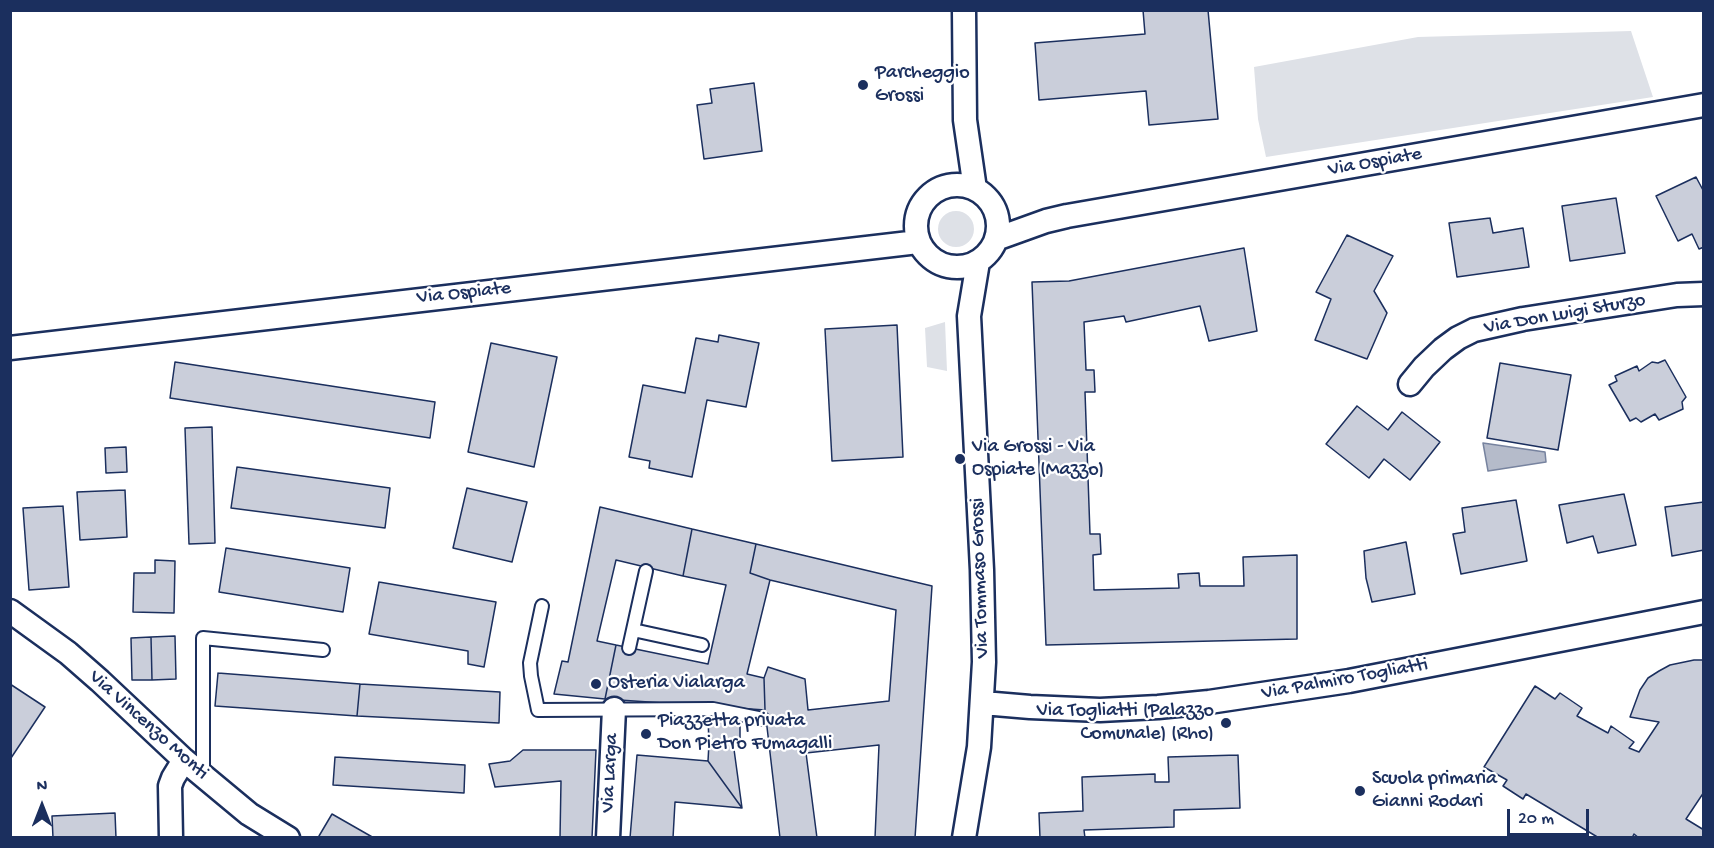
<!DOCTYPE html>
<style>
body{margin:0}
#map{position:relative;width:1714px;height:848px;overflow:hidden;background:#fff;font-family:"Gochi Hand",sans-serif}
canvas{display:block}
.frame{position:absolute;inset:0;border:12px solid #1b2f5e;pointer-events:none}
.north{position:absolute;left:12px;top:776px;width:60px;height:60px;-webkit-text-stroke:4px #fff;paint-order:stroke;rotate:0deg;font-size:16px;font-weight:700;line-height:24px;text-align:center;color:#1b2f5e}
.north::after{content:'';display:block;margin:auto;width:21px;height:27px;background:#1b2f5e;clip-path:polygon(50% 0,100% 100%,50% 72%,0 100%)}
.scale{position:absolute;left:1507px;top:809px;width:82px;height:27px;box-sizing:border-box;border:3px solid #1b2f5e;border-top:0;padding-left:8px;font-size:18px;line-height:21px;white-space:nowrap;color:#1b2f5e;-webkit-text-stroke:4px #fff;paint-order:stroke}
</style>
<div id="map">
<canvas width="1714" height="848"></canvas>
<div class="frame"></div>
<div class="north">N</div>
<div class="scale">20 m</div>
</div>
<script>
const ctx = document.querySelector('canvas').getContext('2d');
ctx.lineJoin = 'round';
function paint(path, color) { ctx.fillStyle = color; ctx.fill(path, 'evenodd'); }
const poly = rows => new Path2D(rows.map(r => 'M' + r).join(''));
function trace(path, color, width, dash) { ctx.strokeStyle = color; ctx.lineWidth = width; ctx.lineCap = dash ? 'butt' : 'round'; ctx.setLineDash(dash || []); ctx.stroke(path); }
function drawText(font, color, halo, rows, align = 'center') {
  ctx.font = font + ' "Gochi Hand",sans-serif'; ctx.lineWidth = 4.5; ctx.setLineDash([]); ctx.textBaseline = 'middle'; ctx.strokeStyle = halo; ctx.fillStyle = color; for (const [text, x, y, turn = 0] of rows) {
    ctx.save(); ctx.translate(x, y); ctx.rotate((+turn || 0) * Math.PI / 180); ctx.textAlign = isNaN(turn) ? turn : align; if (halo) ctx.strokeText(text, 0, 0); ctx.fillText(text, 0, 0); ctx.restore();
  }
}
paint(poly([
 [1631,31,1653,97,1266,157,1258,119,1254,67,1418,37],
 '938 229a18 18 0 1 1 36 0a18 18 0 1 1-36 0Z',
 [945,322,947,371,927,367,925,328]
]), '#dee1e7');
const water = poly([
 [1483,443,1545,452,1546,462,1488,471,1483,443]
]);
paint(water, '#b5bbca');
trace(water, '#77839f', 1.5);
const building = poly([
 [1143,10,1208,10,1218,119,1149,125,1146,91,1039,100,1035,43,1145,34,1143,10],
 [754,83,762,151,704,159,697,105,712,103,710,89,754,83],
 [1696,177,1704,192,1704,247,1699,249,1692,234,1678,241,1656,196,1696,177],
 [1616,198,1625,253,1570,261,1562,206,1616,198],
 [1490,218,1493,233,1523,228,1529,267,1457,277,1449,223,1490,218],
 [1347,235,1393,256,1374,291,1387,313,1367,359,1315,340,1331,299,1316,292,1347,235],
 [1244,248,1257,331,1209,341,1200,306,1126,322,1124,316,1084,322,1086,370,1094,370,1095,392,1085,392,1090,534,1100,534,1101,554,1093,555,1094,590,1179,588,1178,574,1199,573,1200,586,1244,586,1243,557,1297,555,1297,639,1046,645,1032,282,1069,281,1244,248],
 [897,325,903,457,832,461,825,329,897,325],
 [719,335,759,343,746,407,707,400,692,477,649,468,650,461,629,457,643,385,685,393,696,338,718,342,719,335],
 [491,343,557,357,534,467,468,452,491,343],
 [1665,360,1686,397,1682,402,1683,409,1659,420,1655,414,1641,422,1636,418,1630,421,1609,385,1617,381,1615,376,1637,366,1639,371,1652,362,1658,363,1665,360],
 [175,362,435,402,430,438,170,398,175,362],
 [1500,363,1571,375,1558,450,1487,438,1500,363],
 [1357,406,1388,430,1402,412,1440,442,1410,480,1384,459,1369,478,1326,444,1357,406],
 [212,427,215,543,189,544,185,428,212,427],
 [126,447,127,472,106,473,105,448,126,447],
 [237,467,390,488,385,528,231,508,237,467],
 [467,488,527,502,512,562,453,548,467,488],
 [125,490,127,537,80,540,77,492,125,490],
 [1624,494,1636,545,1598,553,1593,536,1567,543,1559,505,1624,494],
 [1516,500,1527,561,1461,574,1453,534,1465,532,1462,508,1516,500],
 [1704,502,1704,550,1672,556,1665,507,1704,502],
 [63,506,69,587,29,590,23,508,63,506],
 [600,507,692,529,683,576,616,560,597,641,616,645,605,699,554,694,562,661,568,662,600,507],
 [692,529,756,544,750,573,770,580,747,674,764,678,765,710,605,699,616,645,708,664,726,585,683,576,692,529],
 [1406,542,1415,594,1372,602,1366,578,1364,551,1406,542],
 [756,544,932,586,915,838,875,838,879,745,806,753,817,838,780,838,765,710,764,678,768,667,805,679,808,710,889,701,896,610,770,580,750,573,756,544],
 [226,548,350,568,343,612,219,592,226,548],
 [155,560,175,561,174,613,133,612,134,573,155,573,155,560],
 [379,582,496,602,484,667,468,664,468,651,369,634,379,582],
 [175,636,176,679,152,680,151,637,175,636],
 [151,637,152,680,132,680,131,638,151,637],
 [1694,660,1704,660,1704,792,1686,819,1704,830,1704,838,1639,838,1634,834,1632,838,1599,838,1526,794,1523,799,1503,786,1507,780,1484,767,1535,686,1555,699,1560,693,1582,708,1577,716,1608,733,1611,726,1634,742,1629,748,1639,752,1659,722,1630,717,1640,690,1648,678,1659,671,1670,665,1694,660],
 [218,673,360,684,357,716,215,706,218,673],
 [10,684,45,707,11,758,10,758,10,684],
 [360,684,500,692,499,723,357,716,360,684],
 [740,718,740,742,709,743,708,719,740,718],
 [733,742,742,808,708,761,709,743,733,742],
 [523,750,596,750,592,838,560,838,561,781,495,787,489,764,510,761,523,750],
 [637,755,708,761,742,808,675,802,673,838,630,838,637,755],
 [1238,755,1240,808,1174,810,1174,827,1084,830,1085,838,1040,838,1039,813,1083,811,1082,777,1155,774,1155,782,1169,782,1168,757,1238,755],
 [335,757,465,765,464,793,333,785,335,757],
 [115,813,116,838,53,838,52,816,115,813],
 [332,814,374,838,321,838,319,836,332,814]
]);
paint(building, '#caceda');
trace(building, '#1b2f5e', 1.5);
const lane = poly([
 [542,606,530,663,531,676,538,710,713,709,763,719],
 [633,630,702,645],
 [629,648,646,571],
 [203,776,203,638,323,650]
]);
const street = poly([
 [964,10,965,120,975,189],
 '916 226a41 41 0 1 1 82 0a41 41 0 1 1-82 0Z',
 [996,239,1046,221,1067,216,1704,105],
 [10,348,918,242],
 [1410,384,1424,367,1443,349,1458,338,1474,330,1523,319,1677,295,1704,294],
 [10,611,68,653,100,681,184,760,249,814,288,838],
 [983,703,1030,707,1100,710,1158,707,1209,702,1349,681,1704,612],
 [171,838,170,786,173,778,184,760],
 [608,838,614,709],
 [964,838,979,747,984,662,982,570,969,316,978,262]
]);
trace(lane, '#1b2f5e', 16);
trace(street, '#1b2f5e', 27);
trace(lane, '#fff', 12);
trace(street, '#fff', 22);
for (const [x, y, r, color] of [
 [863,85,6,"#1b2f5e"],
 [960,459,6,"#1b2f5e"],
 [596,684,6,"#1b2f5e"],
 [1226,723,6,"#1b2f5e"],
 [646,734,6,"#1b2f5e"],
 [1360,791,6,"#1b2f5e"]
]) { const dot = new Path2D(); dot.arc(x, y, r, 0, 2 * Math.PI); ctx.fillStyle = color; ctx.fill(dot); trace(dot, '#fff', 2); }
drawText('20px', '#1b2f5e', '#fff', [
 ["Parcheggio",875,74],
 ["Grossi",875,97],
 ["Via Grossi - Via",972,448],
 ["Ospiate (Mazzo)",972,471],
 ["Osteria Vialarga",608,684],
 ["Via Togliatti (Palazzo",1214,712,"right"],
 ["Comunale) (Rho)",1214,735,"right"],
 ["Piazzetta privata",658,722],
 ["Don Pietro Fumagalli",658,745],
 ["Scuola primaria",1372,780],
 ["Gianni Rodari",1372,803]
], 'left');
drawText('20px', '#1b2f5e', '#fff', [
 ["Via Ospiate",1375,163,-10],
 ["Via Ospiate",464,294,-6],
 ["Via Don Luigi Sturzo",1565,315,-10],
 ["Via Tommaso Grossi",981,578,-92],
 ["Via Palmiro Togliatti",1345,680,-10],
 ["Via Vincenzo Monti",148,726,42],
 ["Via Larga",611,773,-87]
]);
</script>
